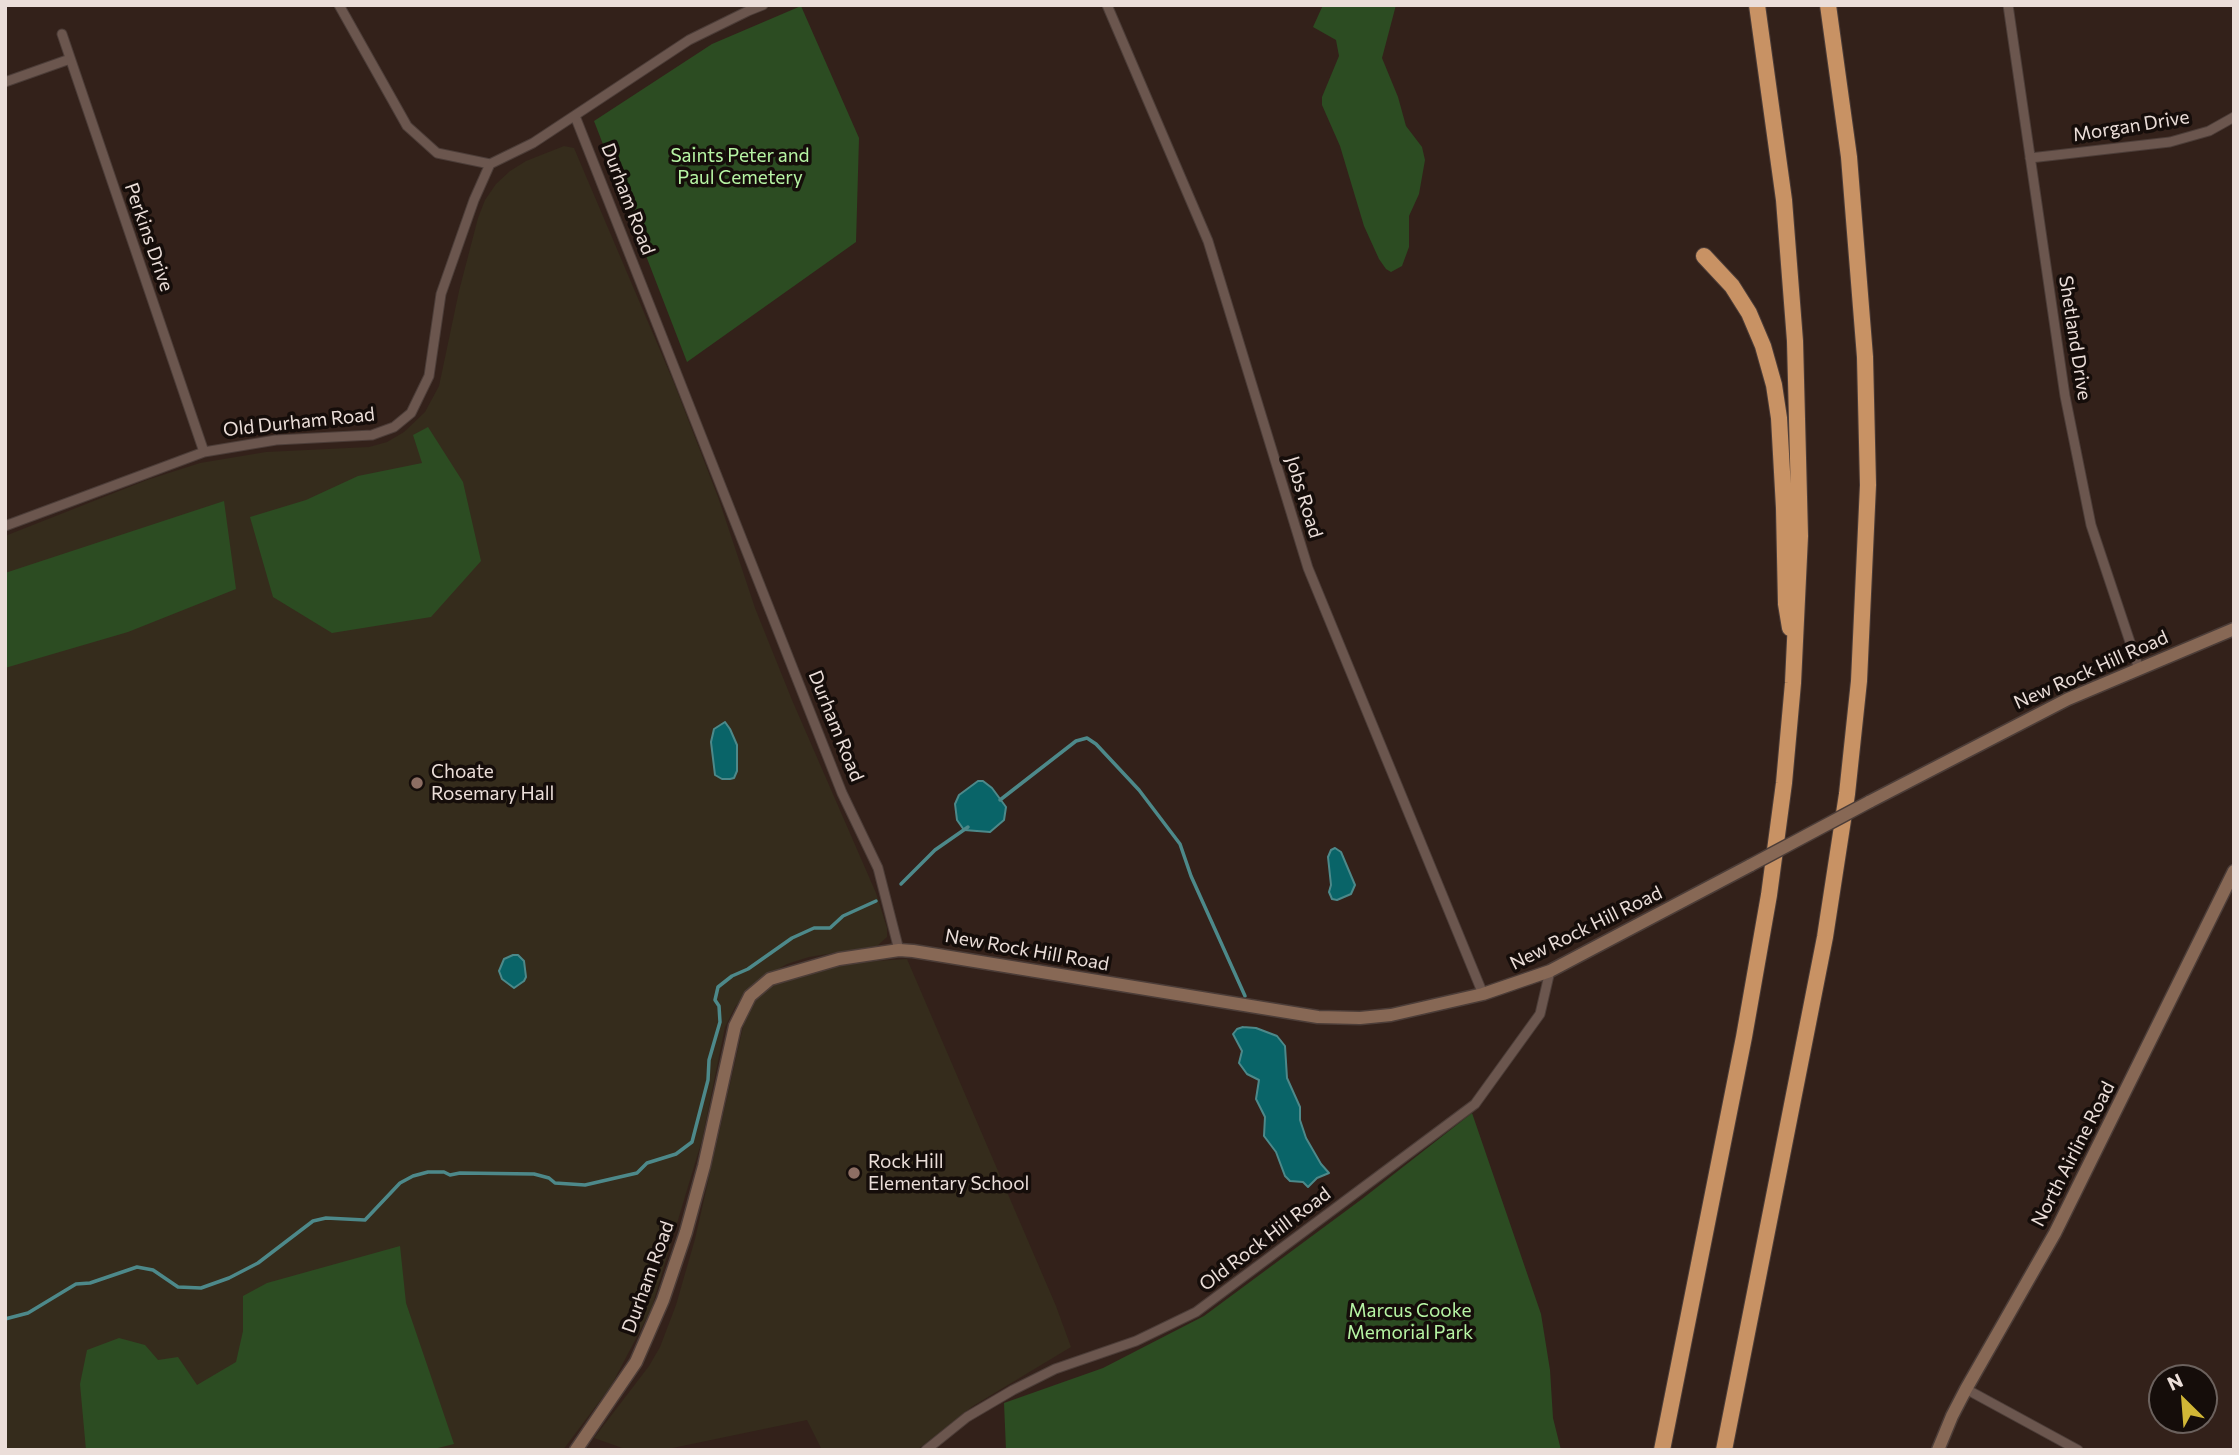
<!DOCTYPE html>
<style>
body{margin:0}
#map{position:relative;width:2239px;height:1455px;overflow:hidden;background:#33211a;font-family:Commissioner,sans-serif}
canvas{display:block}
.frame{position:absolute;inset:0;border:7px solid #ebded9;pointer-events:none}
.north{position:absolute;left:2148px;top:1364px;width:70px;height:70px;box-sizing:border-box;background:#150d0a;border:2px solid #6b615d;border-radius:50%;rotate:335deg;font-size:19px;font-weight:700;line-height:28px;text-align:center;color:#ebded9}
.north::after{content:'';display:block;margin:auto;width:24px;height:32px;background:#d2b736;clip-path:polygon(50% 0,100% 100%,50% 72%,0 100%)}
</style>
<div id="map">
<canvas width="2239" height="1455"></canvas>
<div class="frame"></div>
<div class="north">N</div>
</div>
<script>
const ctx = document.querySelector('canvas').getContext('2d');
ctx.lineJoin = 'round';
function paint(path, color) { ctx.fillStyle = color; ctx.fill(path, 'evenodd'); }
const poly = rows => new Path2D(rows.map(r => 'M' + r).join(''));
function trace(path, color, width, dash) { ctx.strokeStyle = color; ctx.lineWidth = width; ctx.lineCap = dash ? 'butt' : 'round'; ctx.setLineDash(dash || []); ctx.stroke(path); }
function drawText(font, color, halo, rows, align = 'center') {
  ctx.font = font + ' Commissioner,sans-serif'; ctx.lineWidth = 7; ctx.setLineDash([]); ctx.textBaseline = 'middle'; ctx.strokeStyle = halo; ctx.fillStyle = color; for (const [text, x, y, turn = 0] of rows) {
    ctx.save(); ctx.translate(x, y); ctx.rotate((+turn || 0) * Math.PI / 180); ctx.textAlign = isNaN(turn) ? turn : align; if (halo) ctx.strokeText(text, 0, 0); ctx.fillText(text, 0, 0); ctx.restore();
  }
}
paint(poly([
 [564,146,574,148,674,383,718,497,755,608,792,700,876,893,887,928,887,937,877,946,809,957,787,964,758,981,735,1007,725,1027,702,1140,651,1310,611,1386,563,1450,5,1450,5,536,147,480,200,463,266,452,369,447,387,442,404,432,425,412,439,386,459,291,478,218,485,200,496,184,510,171,526,161],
 [907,959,1056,1306,1071,1347,973,1406,917,1450,822,1450,807,1420,663,1450,628,1450,594,1438,649,1366,660,1347,676,1305,695,1239,748,1005,779,979,859,962]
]), '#352c1c');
paint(poly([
 [1323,5,1396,5,1382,58,1398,97,1406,126,1422,147,1425,160,1419,194,1409,216,1409,247,1402,266,1391,272,1386,269,1379,259,1364,226,1340,146,1322,105,1322,97,1339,56,1336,40,1313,27],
 [801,6,859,138,856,242,687,362,594,121,712,44],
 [428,427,463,482,481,561,431,617,332,633,273,597,250,517,306,500,358,476,422,463,413,435],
 [224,501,236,589,128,632,5,668,5,573],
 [1472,1113,1541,1314,1550,1370,1553,1418,1561,1450,1006,1450,1004,1403,1103,1368,1204,1316,1362,1199],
 [400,1246,406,1303,454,1444,430,1450,86,1450,80,1384,87,1350,119,1338,145,1345,158,1360,178,1357,197,1385,236,1362,243,1331,243,1296,267,1283]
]), '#2c4c22');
const water = poly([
 [725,722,730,729,737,745,737,771,734,778,730,779,722,779,715,775,711,742,714,729,725,722],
 [978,781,983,781,992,788,1006,807,1004,820,990,832,964,830,957,820,955,804,959,795,978,781],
 [1335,848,1341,852,1355,885,1351,894,1337,900,1332,899,1329,892,1331,885,1328,857,1331,850,1335,848],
 [513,955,518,955,524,961,526,977,524,981,514,988,502,979,499,971,504,959,513,955],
 [1243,1027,1256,1028,1277,1036,1285,1046,1287,1078,1300,1107,1300,1120,1306,1138,1321,1164,1329,1173,1317,1178,1308,1187,1303,1182,1290,1181,1285,1176,1276,1152,1264,1136,1265,1117,1256,1099,1259,1080,1247,1074,1239,1063,1242,1051,1233,1034,1237,1029,1243,1027]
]);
paint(water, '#096468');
trace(water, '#4d898a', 2);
trace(poly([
 [1000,800,1076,741,1087,738,1096,744,1139,790,1180,844,1191,876,1245,996],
 [901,884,935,850,968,827],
 [5,1319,28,1313,76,1284,90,1283,137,1267,153,1270,178,1287,201,1288,229,1278,258,1263,313,1221,326,1218,365,1220,400,1183,413,1176,428,1172,444,1172,450,1175,460,1173,534,1174,549,1178,555,1183,585,1185,637,1173,647,1163,676,1154,692,1142,708,1080,709,1060,720,1022,719,1006,715,1000,718,987,732,976,748,969,792,938,814,928,830,928,843,916,876,901]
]), '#4d898a', 3.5);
const minor = poly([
 [339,5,407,126,437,153,490,164],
 [1107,5,1208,241,1308,568,1483,994],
 [2008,5,2065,396,2091,525,2139,669],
 [62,34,204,452],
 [5,82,70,59],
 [575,116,842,793,878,868,899,950],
 [2030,158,2170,142,2209,131,2234,117],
 [5,526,204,452,276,440,372,435,394,427,411,413,429,376,441,294,474,200,490,164,533,143,689,40,748,11,763,5],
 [1966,1389,2078,1450],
 [926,1450,967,1417,1013,1390,1055,1369,1136,1341,1196,1312,1475,1104,1540,1014,1550,971]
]);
const secondary = poly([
 [1869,802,2068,699,2234,629],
 [576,1450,636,1362,663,1300,686,1232,704,1166,735,1026,750,996,770,979,839,959,899,950,913,951,1318,1017,1360,1018,1391,1015,1483,994,1550,971,1751,865],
 [1938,1450,1952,1416,1966,1389,2055,1233,2234,871]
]);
const motorway = poly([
 [1704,256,1732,286,1749,313,1763,346,1774,385,1779,418,1784,508,1786,604,1790,628],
 [1662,1450,1744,1037,1769,895,1784,783,1793,683,1800,536,1795,341,1784,200,1757,5],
 [1724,1450,1825,937,1847,794,1859,681,1868,485,1865,357,1849,157,1828,5]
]);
trace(minor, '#4c3d38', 11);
trace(secondary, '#4c3d38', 15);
trace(motorway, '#4c3d38', 18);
trace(minor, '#6b564e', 9);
trace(secondary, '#876855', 12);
trace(motorway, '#c89264', 16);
const secondaryBridge = poly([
 [1751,865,1869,802]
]);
trace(secondaryBridge, '#4c3d38', 15, []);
trace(secondaryBridge, '#876855', 12);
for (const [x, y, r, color] of [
 [417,783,7,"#8d6e63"],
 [854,1173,7,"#8d6e63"]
]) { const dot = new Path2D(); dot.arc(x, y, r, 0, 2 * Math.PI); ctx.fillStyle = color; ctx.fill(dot); trace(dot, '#150d0a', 2.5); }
drawText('19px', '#ebded9', '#150d0a', [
 ["Morgan Drive",2131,126,-9],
 ["Durham Road",628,199,69],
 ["Perkins Drive",149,237,71],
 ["Shetland Drive",2075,338,81],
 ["Old Durham Road",299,422,-6],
 ["Jobs Road",1304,497,73],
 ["New Rock Hill Road",2091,670,-24],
 ["Durham Road",836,726,68],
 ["New Rock Hill Road",1586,928,-26],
 ["New Rock Hill Road",1027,950,10],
 ["North Airline Road",2073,1154,-63],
 ["Old Rock Hill Road",1265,1239,-37],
 ["Durham Road",648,1277,-70]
]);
drawText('19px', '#b7f5a4', '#150d0a', [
 ["Saints Peter and",740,156],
 ["Paul Cemetery",740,178],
 ["Marcus Cooke",1410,1311],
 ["Memorial Park",1410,1333]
]);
drawText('19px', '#ebded9', '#150d0a', [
 ["Choate",431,772],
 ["Rosemary Hall",431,794],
 ["Rock Hill",868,1162],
 ["Elementary School",868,1184]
], 'left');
</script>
